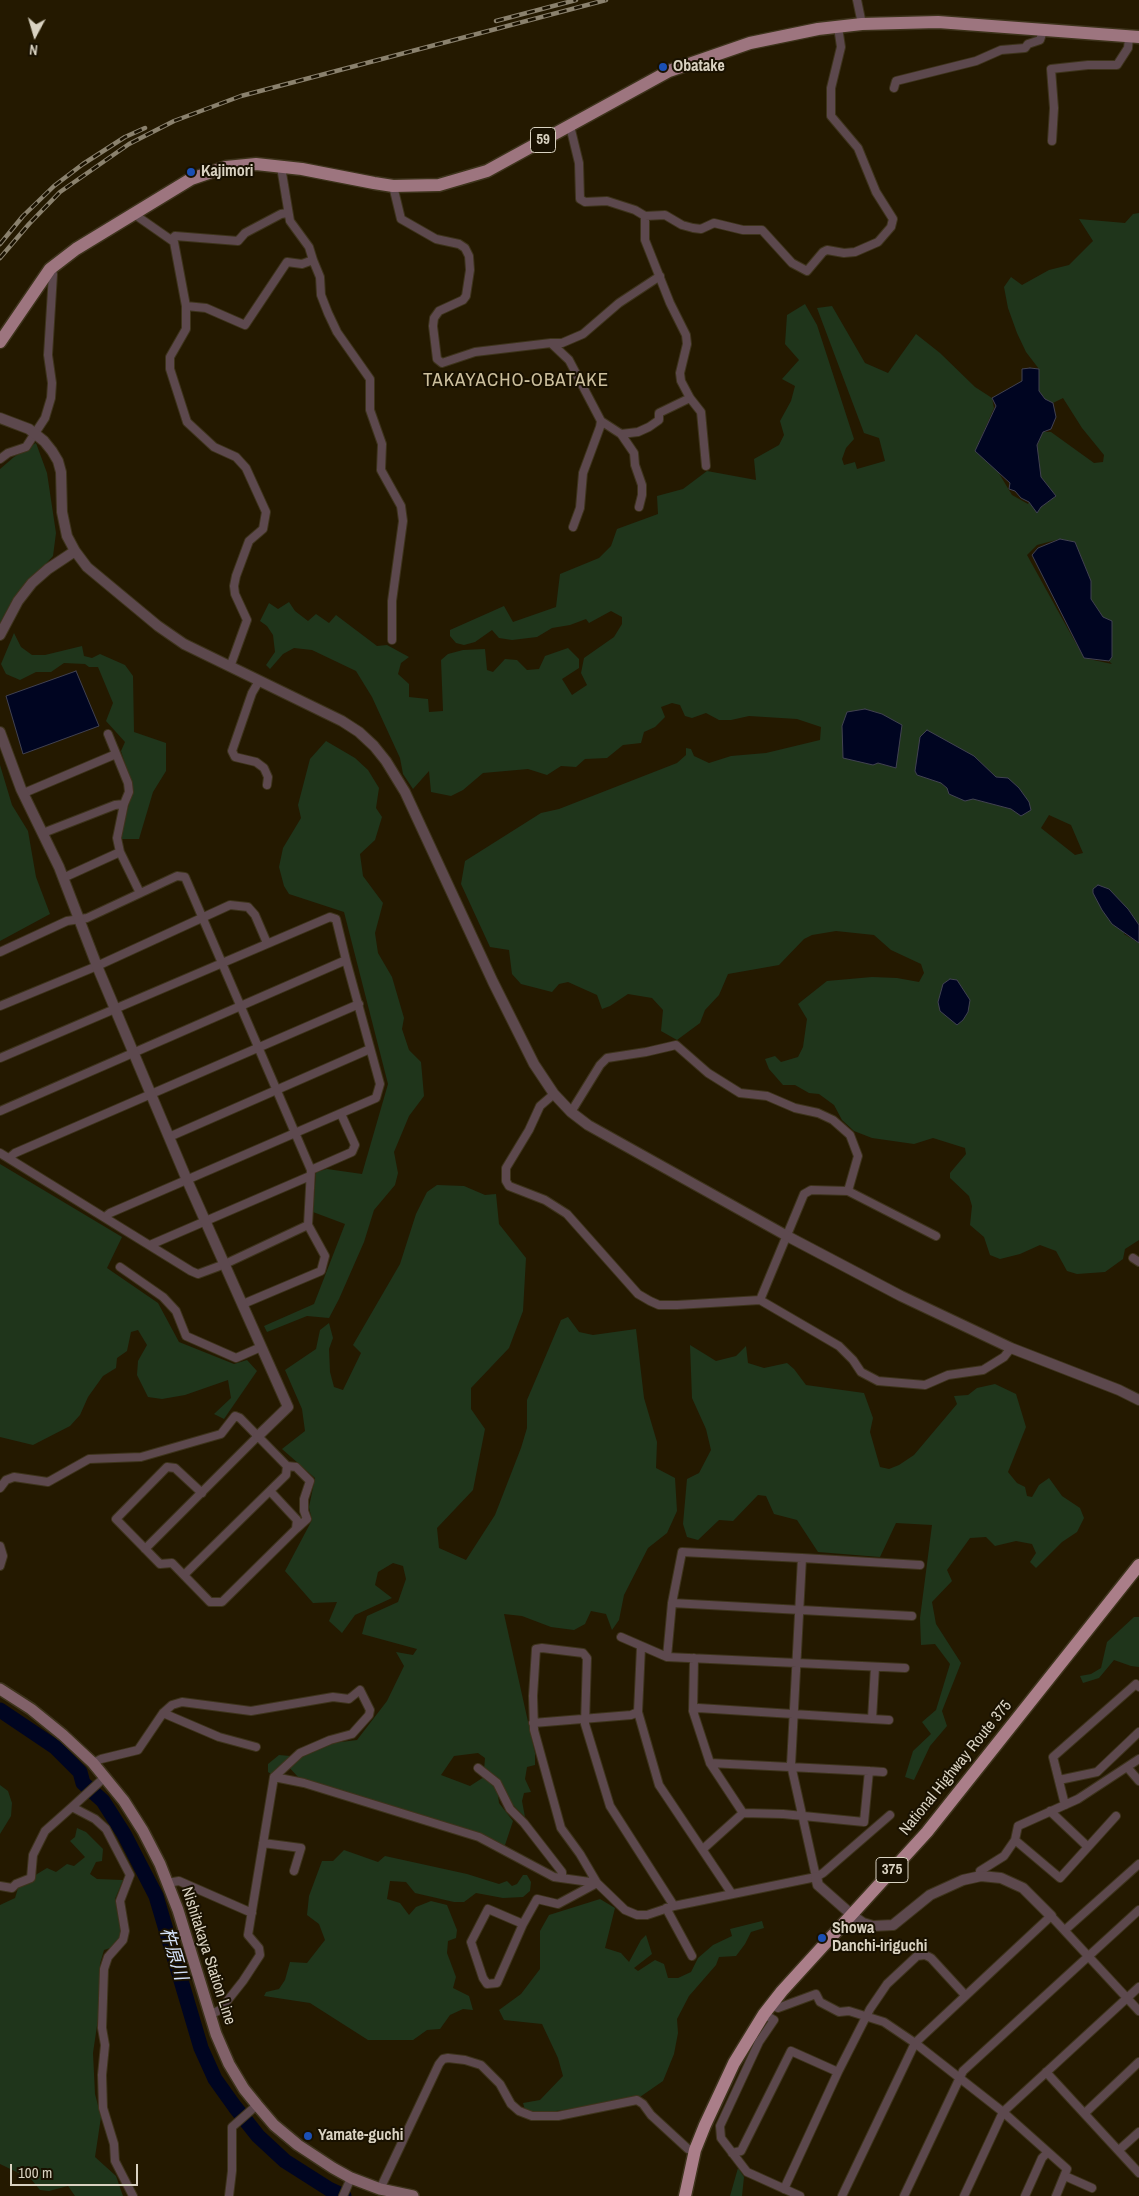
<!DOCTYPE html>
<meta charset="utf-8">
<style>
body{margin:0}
#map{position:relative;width:1139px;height:2196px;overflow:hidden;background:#241900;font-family:"Archivo Narrow",sans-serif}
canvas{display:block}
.north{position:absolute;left:10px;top:10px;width:50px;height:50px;-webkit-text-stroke:4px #191100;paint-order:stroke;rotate:186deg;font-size:14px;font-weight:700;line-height:20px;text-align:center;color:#d9d2c1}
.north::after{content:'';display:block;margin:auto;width:18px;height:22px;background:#d9d2c1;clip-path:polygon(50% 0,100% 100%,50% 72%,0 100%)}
.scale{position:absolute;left:10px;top:2164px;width:128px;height:22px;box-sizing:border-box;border:2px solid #d9d2c1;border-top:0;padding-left:6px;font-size:15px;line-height:18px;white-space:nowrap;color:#d9d2c1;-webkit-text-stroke:4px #191100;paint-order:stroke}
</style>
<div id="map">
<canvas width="1139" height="2196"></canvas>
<div class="north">N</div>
<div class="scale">100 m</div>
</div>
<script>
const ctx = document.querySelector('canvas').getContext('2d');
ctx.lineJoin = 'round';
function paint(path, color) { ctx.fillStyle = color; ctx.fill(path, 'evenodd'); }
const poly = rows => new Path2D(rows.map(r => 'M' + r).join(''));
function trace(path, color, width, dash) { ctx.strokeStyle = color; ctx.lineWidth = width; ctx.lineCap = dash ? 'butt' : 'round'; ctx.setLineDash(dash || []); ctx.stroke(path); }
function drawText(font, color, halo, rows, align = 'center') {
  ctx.font = font + ' "Archivo Narrow","Noto Sans JP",sans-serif'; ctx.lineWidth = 4; ctx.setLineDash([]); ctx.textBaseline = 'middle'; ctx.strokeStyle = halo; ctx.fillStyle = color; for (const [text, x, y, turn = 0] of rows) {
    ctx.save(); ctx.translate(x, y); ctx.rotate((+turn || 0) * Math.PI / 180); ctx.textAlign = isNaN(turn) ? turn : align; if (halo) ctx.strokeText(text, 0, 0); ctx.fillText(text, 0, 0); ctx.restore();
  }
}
paint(poly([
 [1139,213,1139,925,1128,909,1124,934,1139,943,1139,1240,1125,1249,1123,1259,1105,1272,1077,1274,1067,1271,1056,1251,1040,1245,1020,1254,1000,1259,990,1255,984,1237,970,1225,972,1206,969,1196,950,1178,950,1173,966,1154,965,1148,933,1138,914,1144,872,1138,854,1131,842,1120,834,1105,819,1094,809,1093,795,1085,783,1085,769,1069,765,1059,775,1056,781,1062,798,1057,803,1047,807,1019,798,1004,827,981,872,977,897,978,919,982,924,973,921,964,891,950,874,935,836,931,812,935,804,939,779,965,728,974,719,995,705,1010,700,1023,677,1040,661,1031,663,1010,652,998,628,994,610,1006,602,1009,597,995,568,982,559,984,552,992,521,984,512,974,509,950,490,947,461,884,465,861,541,813,559,809,677,763,686,755,686,748,691,749,694,756,709,763,731,756,766,753,820,740,821,727,797,719,749,716,731,720,719,720,706,713,692,718,685,716,680,705,672,703,661,707,665,717,655,727,644,732,641,743,623,745,607,758,585,759,576,767,561,766,547,775,528,769,483,773,463,790,451,796,431,792,429,771,413,789,403,774,400,758,372,697,356,671,312,650,294,648,283,654,270,669,266,665,275,652,273,635,267,626,260,621,269,603,278,609,289,602,295,611,308,621,316,614,329,623,336,615,377,646,387,645,409,657,401,663,398,674,409,684,409,697,428,699,429,712,443,711,441,660,448,654,463,650,485,649,487,670,493,672,505,659,517,660,527,670,539,669,545,656,568,648,579,659,579,668,562,679,572,695,587,685,581,673,584,658,614,637,622,624,622,617,611,611,589,623,586,619,570,625,552,628,537,637,512,640,499,638,492,630,475,642,464,645,456,643,450,636,450,630,504,606,513,622,556,607,560,574,599,558,611,546,617,529,658,514,657,496,683,489,707,471,756,480,754,459,779,445,784,435,780,421,791,401,795,386,782,379,799,360,785,344,787,315,805,304,817,325,854,439,846,448,842,459,844,465,855,462,857,469,885,461,879,438,864,433,817,308,832,306,865,363,888,373,916,334,940,353,975,387,992,398,994,408,975,451,997,470,1012,495,1028,504,1029,502,1037,512,1041,507,1056,496,1041,477,1037,446,1043,432,1051,432,1094,463,1103,462,1104,455,1082,428,1063,398,1053,403,1045,399,1039,391,1039,369,1026,352,1017,333,1008,308,1004,287,1011,277,1022,285,1049,270,1069,265,1093,241,1079,219,1125,223,1133,214],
 [1060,539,1075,542,1091,581,1091,599,1103,617,1112,657,1109,661,1112,664,1084,658,1027,555,1037,545],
 [865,709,882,714,896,768,878,763,847,712],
 [974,756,996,777,1021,816,1011,809,973,799,947,788,941,783],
 [1049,815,1071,825,1083,853,1075,855,1041,828],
 [36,443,47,473,56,533,53,556,12,601,0,623,0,469,14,457],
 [14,633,21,647,32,655,45,655,82,646,84,656,92,658,100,654,125,665,133,676,134,732,166,743,166,771,153,792,139,839,120,839,133,788,121,751,125,742,106,721,113,703,98,667,89,667,85,664,64,663,51,672,36,672,20,680,6,674,1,664],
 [326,741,355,758,368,770,379,788,376,808,382,817,375,840,360,854,363,876,383,903,375,933,378,953,392,977,404,1018,402,1029,409,1050,421,1062,424,1096,409,1116,394,1152,398,1173,395,1185,374,1210,364,1242,339,1299,329,1318,307,1316,267,1332,264,1326,314,1304,345,1224,313,1212,316,1172,327,1169,362,1174,388,1084,344,912,289,894,284,886,279,867,283,848,301,818,298,805,310,759],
 [0,765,12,805,28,831,36,877,50,914,0,941],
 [0,1164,122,1237,107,1268,158,1303,179,1342,234,1364,247,1360,257,1371,224,1419,214,1414,231,1398,228,1380,185,1395,162,1399,148,1397,137,1375,138,1361,147,1345,138,1330,131,1332,127,1351,117,1358,116,1368,103,1376,88,1397,80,1415,70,1426,33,1445,0,1437],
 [437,1185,464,1186,485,1195,496,1194,499,1224,526,1258,523,1311,509,1348,471,1388,471,1409,485,1429,473,1490,437,1528,439,1548,466,1560,495,1515,521,1448,527,1428,527,1400,561,1320,568,1317,579,1332,593,1335,636,1329,644,1398,657,1442,656,1468,675,1478,677,1511,667,1533,648,1548,624,1595,619,1620,612,1630,606,1614,591,1611,585,1624,574,1630,551,1627,522,1616,504,1614,535,1753,535,1765,527,1767,525,1779,531,1792,524,1793,522,1801,525,1817,509,1801,484,1770,485,1758,478,1753,454,1756,441,1775,470,1786,484,1777,497,1788,499,1803,513,1821,504,1848,299,1778,286,1764,274,1776,268,1772,268,1764,279,1755,301,1757,333,1743,357,1740,387,1701,404,1666,396,1652,413,1655,417,1649,362,1634,367,1616,398,1602,406,1579,403,1566,393,1563,378,1572,375,1585,392,1598,355,1615,342,1633,329,1621,337,1602,313,1603,285,1571,312,1520,309,1507,315,1478,282,1449,305,1431,302,1409,285,1370,316,1349,320,1330,329,1323,333,1338,329,1349,330,1372,334,1387,343,1390,361,1353,353,1345,400,1264,416,1214,427,1192],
 [690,1345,716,1361,736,1356,746,1346,748,1363,764,1368,787,1363,794,1369,806,1385,864,1393,873,1418,870,1432,880,1467,889,1469,899,1465,914,1455,957,1404,954,1396,968,1395,977,1388,995,1384,1016,1394,1026,1427,1008,1472,1017,1483,1025,1487,1027,1496,1032,1497,1039,1485,1049,1478,1062,1496,1080,1508,1084,1518,1077,1532,1062,1542,1036,1568,1030,1562,1036,1553,1032,1544,1016,1541,995,1546,986,1537,970,1538,947,1570,952,1581,932,1602,936,1624,961,1663,942,1711,947,1726,930,1746,914,1780,905,1777,913,1751,931,1734,922,1722,936,1710,950,1664,935,1644,921,1645,920,1618,932,1525,896,1523,880,1557,818,1552,797,1520,774,1514,766,1496,758,1495,733,1521,719,1520,698,1540,687,1537,683,1524,687,1479,699,1473,711,1450,706,1429,692,1398],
 [1134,1617,1139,1617,1139,1667,1131,1666,1114,1660,1099,1678,1083,1683,1080,1676,1091,1674,1101,1668,1107,1642],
 [0,1785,8,1791,12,1803,11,1816,0,1834],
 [77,1828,86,1832,103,1849,102,1861,96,1862,90,1874,97,1879,123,1880,115,1899,121,1930,119,1940,110,1948,104,1950,100,1964,99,2012,93,2053,95,2094,101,2117,95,2157,116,2176,123,2196,75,2196,68,2186,49,2191,40,2190,31,2179,0,2164,0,1905,15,1898,19,1885,47,1868,56,1872,67,1864,74,1866,85,1857,70,1841,75,1837],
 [344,1850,378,1862,385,1856,467,1874,499,1884,507,1881,512,1886,517,1884,523,1875,527,1875,531,1882,530,1891,523,1897,503,1898,476,1893,464,1902,454,1902,415,1893,406,1882,390,1881,387,1899,400,1903,409,1915,416,1907,431,1901,447,1905,457,1930,456,1938,448,1941,447,1953,456,1977,453,1988,469,1996,473,2010,463,2009,450,2015,440,2029,427,2030,413,2040,368,2040,310,2003,264,1996,266,1992,279,1989,285,1980,290,1962,307,1963,325,1940,319,1924,307,1915,309,1896,322,1861,333,1861],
 [600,1899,615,1908,605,1948,621,1953,629,1962,641,1940,646,1935,652,1954,634,1968,638,1971,655,1960,664,1964,668,1978,678,1978,691,1972,698,1958,713,1945,732,1936,730,1929,762,1921,764,1928,751,1932,745,1944,736,1956,719,1957,716,1965,689,1996,677,2019,678,2033,674,2054,663,2081,637,2099,543,2113,525,2110,523,2103,540,2100,563,2076,558,2058,542,2024,504,2020,499,2010,521,1994,540,1969,540,1931,549,1915],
 [738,2168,744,2177,742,2196,730,2196]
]), '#1f351b');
const water = poly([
 [1030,368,1039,369,1039,391,1045,399,1053,403,1056,417,1051,429,1043,432,1037,445,1041,477,1056,496,1041,507,1037,513,1029,502,1021,498,1015,491,1009,489,1010,483,975,451,996,406,992,398,1022,381,1022,369,1030,368],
 [1060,539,1075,542,1091,581,1091,599,1103,617,1112,621,1112,657,1109,661,1084,658,1032,555,1038,548,1060,539],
 [76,671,99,726,23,754,6,696,76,671],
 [865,709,882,714,902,725,896,768,878,763,873,765,843,758,842,726,847,712,865,709],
 [927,730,974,756,996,777,1008,778,1019,788,1029,802,1031,810,1021,816,1011,809,973,799,965,801,949,794,947,788,941,783,917,775,915,771,920,737,927,730],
 [1098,885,1109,889,1128,909,1139,925,1139,943,1112,924,1102,910,1093,893,1093,889,1098,885],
 [950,979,957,980,970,1000,968,1012,963,1020,957,1025,940,1011,938,1002,943,984,950,979]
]);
paint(water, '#000521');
trace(water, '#414251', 1);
trace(poly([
 [0,1710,55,1747,80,1772,83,1783,103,1801,124,1834,156,1896,201,2048,215,2079,235,2107,258,2136,285,2161,329,2189,344,2196]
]), '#000521', 15);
const minor = poly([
 [857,0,862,24],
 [894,88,896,81,976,61,1001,50,1025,48,1028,44,1040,40,1043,31],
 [570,126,579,163,580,199,585,202,607,201,635,210,645,216,665,215,682,225,693,228,701,229,714,223,743,230,762,230,792,263,807,271,823,252,827,250,844,253,855,252,878,242,891,227,893,219,876,192,858,148,831,116,831,88,841,47,838,27],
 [1052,141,1054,108,1051,69,1088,65,1117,65,1128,48,1129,38],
 [393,186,401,219,436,239,459,244,465,248,469,256,470,270,466,296,463,300,439,311,434,318,433,326,437,359,442,363,475,352,551,343,569,360,601,421,621,434,634,453,635,465,642,485,642,495,639,507],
 [134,214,174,242,186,306,186,329,170,357,170,369,187,422,214,447,236,457,246,468,266,512,263,529,249,541,236,576,234,586,235,594,247,620,230,667],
 [645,216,645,240,670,303,686,335,687,344,680,373,681,381,690,398,701,412,706,466],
 [172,239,175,236,238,241,245,233,281,214,287,213],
 [313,260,320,277,321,295,328,313,337,332,370,379,370,410,382,444,381,470,401,506,403,521,392,601,392,640],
 [186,306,206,308,245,325,287,262,302,264,313,260,309,247,290,221,281,167],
 [551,343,562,343,583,334,619,303,660,276],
 [621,434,638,432,649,427,659,420,659,413,690,398],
 [0,459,8,453,26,447,45,418,51,398,52,383,48,355,53,274,50,269],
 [573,527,580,508,583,473,600,427,601,421],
 [259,681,252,693,232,751,235,757,256,762,264,768,268,777,267,785],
 [108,734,128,783,129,792,124,804,117,838,120,852,140,893],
 [24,793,116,754],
 [43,833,115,805,124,804],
 [63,878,120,852],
 [0,952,67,921,87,918,177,876,185,877,311,1170,308,1225,325,1256,321,1271,243,1304],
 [0,1006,97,966,230,905,248,907,255,915,267,943],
 [0,1058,330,917,336,919,346,960],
 [554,1094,540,1106,529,1130,506,1168,506,1181,509,1186,545,1200,567,1214,638,1294,650,1301,659,1305,677,1305,760,1300,839,1346,853,1360,861,1372,878,1381,925,1385,948,1375,983,1370,1004,1357,1011,1348],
 [0,1111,346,960,380,1084,376,1098,110,1213,105,1217],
 [571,1112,600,1065,607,1058,646,1052,676,1045,708,1073,740,1093,767,1096,795,1108,818,1113,833,1120,850,1135,858,1156,848,1191,811,1190,804,1194,760,1300],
 [169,1137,370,1049],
 [0,1153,191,1271,198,1274,225,1264,308,1225],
 [9,1158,15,1153,359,1004],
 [311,1170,352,1152,355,1145,341,1114],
 [848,1191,936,1236],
 [150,1245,310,1176],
 [1133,1258,1139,1262],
 [120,1267,163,1297,176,1311,186,1336,236,1358,261,1347],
 [287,1466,296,1467,310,1481,304,1499,304,1511,307,1519,296,1529],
 [0,1488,6,1480,14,1477,48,1482,89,1459,141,1457,221,1434,235,1416,240,1418,287,1466,286,1475,185,1574],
 [202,1493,175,1468,167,1467,116,1519,160,1564,172,1563,210,1602,222,1602,296,1529,297,1520,270,1491],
 [0,1546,3,1556,0,1566],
 [145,1549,258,1436],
 [802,1558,920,1565],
 [672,1603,912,1616],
 [621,1637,667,1657,905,1668],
 [641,1647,638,1712,659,1785,732,1894],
 [667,1657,672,1603,682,1552,802,1558,791,1765,816,1877],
 [694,1658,693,1711,710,1763,743,1813,783,1814,864,1822,869,1771,710,1763],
 [693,1711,698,1708,872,1719,875,1667],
 [163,1713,219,1737,256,1747],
 [872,1719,889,1720],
 [533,1723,631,1715,638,1712],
 [93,1763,101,1759,138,1750,163,1713,172,1705,182,1702,251,1711,333,1697,349,1699,360,1690,370,1710,369,1715,352,1734,330,1740,300,1753,274,1777,248,1935,259,1948,260,1955,243,1981,220,2010,209,2015],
 [1127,1767,1139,1781],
 [478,1768,497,1783,510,1809,524,1823,562,1872,562,1878],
 [869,1771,883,1772],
 [105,1777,72,1807,95,1819,106,1829,130,1875,120,1901,125,1931,123,1940,108,1957,104,1969,102,2028,105,2045,102,2075,103,2108,114,2144,115,2161,133,2196],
 [274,1777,304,1783,479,1837,554,1877,597,1883],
 [1059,1780,1097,1772,1139,1732],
 [1065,1805,1053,1757,1136,1684,1139,1687],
 [1050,1811,1088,1847],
 [1116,1816,1060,1878,1015,1840,1018,1826,1078,1799,1139,1759],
 [263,1843,301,1848,294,1871],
 [703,1849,743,1813],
 [981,1876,980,1871,1004,1856,1015,1840],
 [167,1883,179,1881,252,1913],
 [0,1886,12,1888,16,1884,31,1878,33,1855,45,1831,72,1807],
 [674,1906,610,1806,585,1724,587,1658,583,1653,542,1648,536,1649,533,1696,534,1730,561,1828,580,1854,597,1883,625,1910,637,1915,647,1915,674,1906,816,1877,823,1873,890,1815],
 [666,1908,692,1956],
 [523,1924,488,1909,471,1942,483,1978,487,1984,497,1983,523,1924,537,1899,558,1904,597,1883],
 [1065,1930,1139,1864],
 [771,2005,778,2008,816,1994,820,2002,839,2012,849,2011,884,2022,915,2043,1003,2112,1067,2169,1056,2196],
 [764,2014,774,2020,759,2042,720,2126,721,2138,747,2172,800,2196],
 [1046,2072,1139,2173],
 [1085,2113,1139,2062],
 [1119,2150,1139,2132],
 [732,2153,741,2151,791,2051,838,2072],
 [1065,2176,1092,2188],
 [380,2189,439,2064,443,2059,448,2058,465,2060,481,2065,500,2084,511,2104,519,2111,532,2116,558,2116,637,2100,643,2104,651,2115,688,2149,695,2150],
 [784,2189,838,2072,870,2009,887,1984,917,1956,925,1955,931,1958,965,1995],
 [229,2196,232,2171,232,2127,257,2105],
 [343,2196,351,2178],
 [842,2196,915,2043,1051,1916,1139,2011],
 [904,2196,963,2071,1139,1910],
 [964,2196,1003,2112,1139,1987],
 [1025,2196,1042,2158,1048,2152]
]);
const tertiary = poly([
 [0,418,29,429,44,441,52,451,58,461,61,472,62,512,67,536,75,551,87,567,158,626,184,644,342,721,359,732,374,746,386,761,405,792,493,982,534,1064,554,1094,571,1112,588,1125,787,1236,901,1296,1011,1348,1119,1390,1139,1400],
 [0,635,18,601,32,583,48,569,75,551],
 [0,732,21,789,59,867,97,966,187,1180,288,1407,258,1436],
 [816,1877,818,1885,852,1915,863,1923,873,1926,893,1925,930,1895,963,1880,981,1876,1001,1878,1023,1888,1051,1916]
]);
const secondary = poly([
 [0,1689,31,1709,63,1735,93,1763,124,1801,143,1831,160,1864,178,1910,216,2034,229,2064,244,2089,257,2105,274,2125,298,2145,333,2168,351,2178,380,2189,413,2196]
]);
const primary = poly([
 [0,342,50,269,76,249,191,179,226,167,256,164,302,169,374,183,393,186,439,185,487,171,669,71,750,43,818,29,862,24,938,22,1139,37]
]);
const trunk = poly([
 [685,2196,695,2150,705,2125,734,2063,764,2014,782,1991,927,1832,1139,1565]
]);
trace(minor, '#3d331b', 10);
trace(tertiary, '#3d331b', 12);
trace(secondary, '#3d331b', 14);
trace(primary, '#3d331b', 15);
trace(trunk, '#3d331b', 15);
trace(minor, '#5c484d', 8);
trace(tertiary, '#5c484d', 10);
trace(secondary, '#816169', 11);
trace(primary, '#9d757f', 12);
trace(trunk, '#aa7e89', 12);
const rail = poly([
 [496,21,576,0],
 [0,244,23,216,54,186,83,164,125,137,145,128],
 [0,258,29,224,60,192,129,144,174,121,241,96,606,0]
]);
trace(rail, '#8a816d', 4.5);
trace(rail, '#191100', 2.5, [8]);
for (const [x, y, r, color] of [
 [663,67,5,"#1a4fb4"],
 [191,172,5,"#1a4fb4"],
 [822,1938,5,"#1a4fb4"],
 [308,2136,5,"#1a4fb4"]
]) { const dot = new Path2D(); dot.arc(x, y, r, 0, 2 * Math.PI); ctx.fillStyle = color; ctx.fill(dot); trace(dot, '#191100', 2); }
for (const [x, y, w] of [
 [543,140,25],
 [892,1870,32]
]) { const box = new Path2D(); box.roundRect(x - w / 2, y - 12.5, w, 25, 4); ctx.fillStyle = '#191100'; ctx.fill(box); trace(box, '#d9d2c1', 1); }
drawText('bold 15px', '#d9d2c1', null, [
 ["59",543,140],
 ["375",892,1870]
]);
drawText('bold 16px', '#d9d2c1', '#191100', [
 ["Obatake",673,67],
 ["Kajimori",201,172],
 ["Showa",832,1929],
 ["Danchi-iriguchi",832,1947],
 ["Yamate-guchi",318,2136]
], 'left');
drawText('16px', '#d9d2c1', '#191100', [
 ["National Highway Route 375",956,1768,-51],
 ["Nishitakaya Station Line",208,1956,72]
]);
drawText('italic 18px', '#d4e2fa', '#191100', [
 ["杵原川",173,1954,73]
]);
ctx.letterSpacing = '1px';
drawText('19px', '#cdc09e', '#191100', [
 ["TAKAYACHO-OBATAKE",516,381]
]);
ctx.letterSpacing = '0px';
</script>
